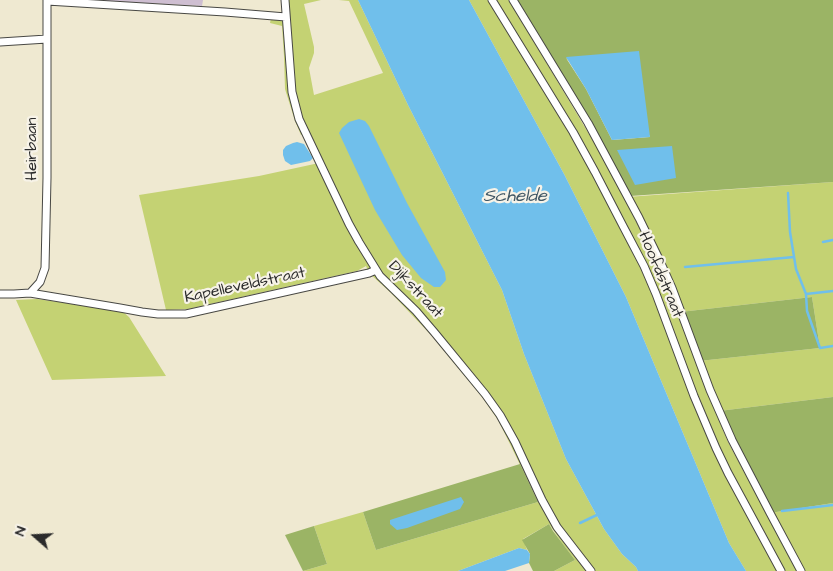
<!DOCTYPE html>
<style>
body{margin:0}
#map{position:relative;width:833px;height:571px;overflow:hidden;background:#efe9d1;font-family:"Architects Daughter",sans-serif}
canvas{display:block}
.north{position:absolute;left:10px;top:511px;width:50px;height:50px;-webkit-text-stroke:4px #f7f3e8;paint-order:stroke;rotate:289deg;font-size:14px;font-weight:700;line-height:20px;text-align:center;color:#2b2b2b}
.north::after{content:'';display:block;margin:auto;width:18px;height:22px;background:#2b2b2b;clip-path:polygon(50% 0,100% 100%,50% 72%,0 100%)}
</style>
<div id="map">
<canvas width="833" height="571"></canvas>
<div class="north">N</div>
</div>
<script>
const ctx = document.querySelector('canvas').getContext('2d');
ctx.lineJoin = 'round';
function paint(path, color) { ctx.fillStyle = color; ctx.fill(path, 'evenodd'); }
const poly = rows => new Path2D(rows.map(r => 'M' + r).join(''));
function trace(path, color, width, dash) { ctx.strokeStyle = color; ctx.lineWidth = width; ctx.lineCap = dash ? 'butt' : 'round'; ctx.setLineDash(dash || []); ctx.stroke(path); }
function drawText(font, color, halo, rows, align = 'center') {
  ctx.font = font + ' "Architects Daughter",sans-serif'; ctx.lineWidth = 4.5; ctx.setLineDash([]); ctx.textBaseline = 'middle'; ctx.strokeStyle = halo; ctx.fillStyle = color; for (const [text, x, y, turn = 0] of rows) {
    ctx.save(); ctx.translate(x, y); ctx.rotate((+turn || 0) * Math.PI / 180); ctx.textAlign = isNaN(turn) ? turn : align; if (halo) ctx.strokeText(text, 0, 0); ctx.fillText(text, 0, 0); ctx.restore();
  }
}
paint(poly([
 [90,0,203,0,202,6]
]), '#cebed1');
paint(poly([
 [285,0,321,0,304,4,314,47,314,53,309,68,314,95,383,73,349,1,339,0,358,0,408,105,502,290,524,354,566,459,604,529,622,554,636,567,638,571,554,571,575,560,562,543,549,524,523,539,527,550,519,548,458,571,303,571,327,564,314,526,363,512,376,550,538,502,510,444,498,420,482,397,431,335,391,293,369,273,366,266,357,271,188,309,166,310,139,195,259,176,319,163,306,134,301,135,295,121,285,89,284,56,282,26,270,23,271,18,281,20,285,24],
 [469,0,509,0,608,166,656,261,677,313,706,389,728,442,797,571,746,571,729,543,626,297,564,174],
 [833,182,833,397,719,411,699,361,820,348,812,297,680,312,627,197],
 [37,299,122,311,129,317,166,376,52,380,16,300],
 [833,503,833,571,801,571,770,513]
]), '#c4d273');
paint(poly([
 [517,0,833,0,833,182,630,196,592,122],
 [566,58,650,136,650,137,612,140,586,89],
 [812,297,820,348,699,361,680,312],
 [833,397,833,503,770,513,719,411],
 [520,464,538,502,376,550,363,512],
 [549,524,553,531,575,560,554,571,533,571,529,563,530,554,522,540],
 [314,526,327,564,303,571,285,535]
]), '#9bb465');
paint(poly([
 [358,0,469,0,564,174,626,297,729,543,746,571,638,571,636,567,622,554,604,529,566,459,524,354,502,290,408,105],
 [639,51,650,137,612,140,586,89,566,57],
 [359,119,365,121,369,126,407,203,445,272,446,280,440,287,434,287,421,278,402,255,375,210,339,133,342,128,349,122],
 [297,142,304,144,313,158,310,161,291,165,285,161,283,155,283,150,286,146,293,143],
 [672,146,676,178,635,185,617,150],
 [461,497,464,502,460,509,407,528,397,530,390,524,390,520],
 [519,548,527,550,530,554,529,563,505,571,458,571]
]), '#70bfeb');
trace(poly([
 [788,193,790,232,796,269,806,294],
 [823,242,833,240],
 [685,267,794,257],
 [833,291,806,294,807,311,820,348,833,346],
 [782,511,833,505],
 [580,523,599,514]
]), '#70bfeb', 2.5);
const minor = poly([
 [285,0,292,92,299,119,349,224,359,242,380,276,416,311,434,332,485,394,500,415,515,442,542,500,557,527,591,571],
 [492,0,573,132,595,172,623,226,644,266,656,294,694,396,716,448,728,473,781,571],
 [513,0,588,123,610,164,639,218,659,259,672,288,710,390,732,440,770,513,801,571],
 [47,1,225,12,286,17],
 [0,42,47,39],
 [30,293,40,282,45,268,47,178,47,0],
 [0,294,14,294,30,293,120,308,142,312,158,314,186,314,369,273,376,270]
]);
trace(minor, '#484844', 9);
trace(minor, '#fff', 7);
drawText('16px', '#2b2b2b', '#f7f3e8', [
 ["Heirbaan",33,149,-90],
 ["Hoofdstraat",660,275,67],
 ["Kapelleveldstraat",245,286,-12],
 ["Dijkstraat",415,290,47]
]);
drawText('italic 18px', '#405765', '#f7f3e8', [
 ["Schelde",515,197]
]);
</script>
